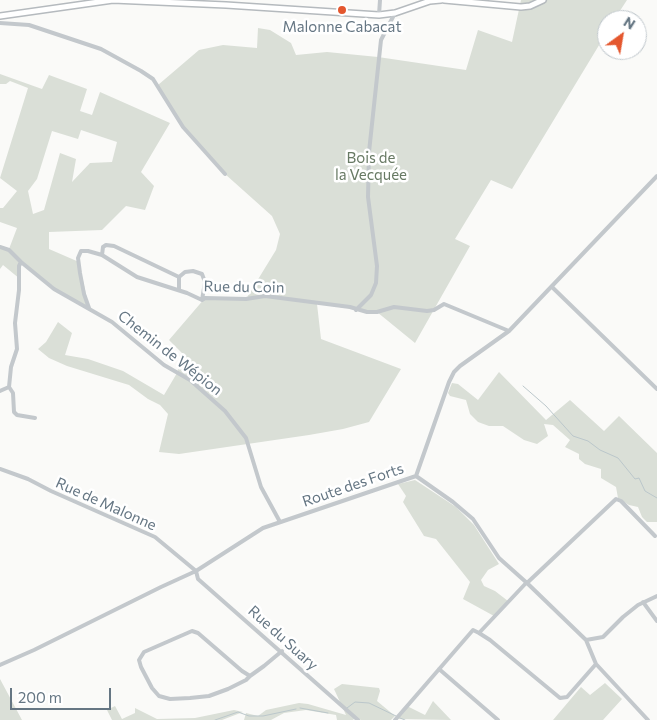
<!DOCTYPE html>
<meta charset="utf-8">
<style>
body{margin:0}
#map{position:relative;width:657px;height:720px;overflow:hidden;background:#fafaf8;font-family:Commissioner,sans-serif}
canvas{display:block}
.north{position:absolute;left:597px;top:10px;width:50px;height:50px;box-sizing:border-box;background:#fff;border:1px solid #c1c8cd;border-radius:50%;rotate:32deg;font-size:14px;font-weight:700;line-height:20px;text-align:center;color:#657683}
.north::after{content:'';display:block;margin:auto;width:18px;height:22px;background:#e4572e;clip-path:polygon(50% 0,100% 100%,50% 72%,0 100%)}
.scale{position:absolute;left:10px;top:688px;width:101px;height:22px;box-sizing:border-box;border:2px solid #657683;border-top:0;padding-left:6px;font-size:15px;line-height:18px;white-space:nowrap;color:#657683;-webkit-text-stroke:4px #fff;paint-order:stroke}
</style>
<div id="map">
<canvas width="657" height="720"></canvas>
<div class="north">N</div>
<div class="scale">200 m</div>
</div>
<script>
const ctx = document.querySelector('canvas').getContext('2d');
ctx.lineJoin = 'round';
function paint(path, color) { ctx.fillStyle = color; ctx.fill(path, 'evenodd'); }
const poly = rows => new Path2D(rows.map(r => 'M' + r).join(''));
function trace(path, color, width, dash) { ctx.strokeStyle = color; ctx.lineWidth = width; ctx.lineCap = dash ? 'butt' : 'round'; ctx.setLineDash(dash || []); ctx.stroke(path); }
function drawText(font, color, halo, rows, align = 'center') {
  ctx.font = font + ' Commissioner,sans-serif'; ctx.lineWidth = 5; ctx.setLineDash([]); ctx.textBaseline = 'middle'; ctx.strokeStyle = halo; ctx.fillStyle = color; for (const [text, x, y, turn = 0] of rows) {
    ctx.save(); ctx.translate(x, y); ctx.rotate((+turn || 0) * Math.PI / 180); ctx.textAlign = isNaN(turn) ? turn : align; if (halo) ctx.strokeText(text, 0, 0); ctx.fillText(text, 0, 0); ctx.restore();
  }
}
paint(poly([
 [521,0,627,0,614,20,607,20,607,32,512,189,491,180,455,239,470,246,415,343,377,312,317,304,321,339,401,369,369,422,343,429,309,435,179,454,159,452,168,414,160,405,148,399,129,385,67,366,49,358,38,349,46,342,58,322,72,333,65,355,88,359,123,371,164,395,177,373,182,353,169,340,205,298,246,299,276,250,280,234,272,216,225,174,183,127,158,85,199,50,223,45,257,48,258,28,270,30,291,43,296,55,327,52,378,57,466,70,478,30,512,42],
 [0,74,42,89,49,75,87,89,80,111,92,115,100,92,170,123,141,172,154,186,145,210,126,206,102,230,49,232,49,249,79,262,89,308,67,297,21,262,20,279,3,265,0,269,0,249,2,248,9,249,17,228,0,222,0,208,3,208,17,191,0,178,28,88,10,81,6,84,0,84],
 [81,130,117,142,112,162,90,163,72,182,76,159,60,153,44,210,33,214,28,191,37,179,52,131,78,139],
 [499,372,546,420,570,400,604,431,619,416,657,453,657,522,647,522,642,517,638,507,629,505,618,498,616,487,601,478,601,469,585,464,579,459,579,454,565,447,570,440,553,425,544,424,548,436,537,444,524,440,503,426,489,426,478,422,470,414,466,400,450,396,448,393,452,383,458,384,478,400],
 [415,480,456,507,474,525,499,564,488,570,481,580,484,586,495,591,508,601,494,616,463,599,470,582,436,539,424,536,403,502,406,496,398,484],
 [0,679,22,720,0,720],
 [605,683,622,699,603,720,553,720,581,687,590,695],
 [342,684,379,688,380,691,377,701,395,716,391,720,361,720,355,718,353,720,337,720,336,715,306,710,284,713,271,720,244,720,246,713,258,716,266,710,299,703,308,704,346,715,334,689],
 [433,701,451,720,398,719,407,706,425,715],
 [115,706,122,719,135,713,135,708,157,719,195,718,234,710,243,712,222,720,112,720,107,710]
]), '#dadfd7');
trace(poly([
 [523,386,546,406,573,436,588,441,600,450,618,458,635,479,639,478,645,491,657,498],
 [300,708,328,713],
 [347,708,355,702,369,703,396,716],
 [400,718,405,720],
 [215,720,238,712,249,716,263,716,296,709]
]), '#bbc7cb', 1);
const major = poly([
 [444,0,521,7,530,6,543,0],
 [0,16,113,0,226,5,379,15,395,13,430,1,441,0]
]);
trace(major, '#b5babe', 8);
trace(poly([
 [379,15,380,0],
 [0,23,29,25,101,49,141,71,153,79,183,127,225,174],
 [0,247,9,250,21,262,54,289,112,322,164,365,190,380,225,411,246,438,261,487,280,522],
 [102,255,103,247,106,245,114,246,179,277,179,290],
 [21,262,19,266,19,290,15,323,17,349,11,367,9,387,13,393,14,412,17,415,35,418],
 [179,277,185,272,193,271,202,274,205,282,202,300],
 [552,287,657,389],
 [89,308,84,294,80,273,78,258,81,251,88,251,102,255,137,277,187,293,202,300,205,298,246,299,265,296,350,307,367,312,377,312,394,307,427,311,434,310,444,304,509,331],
 [356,310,371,295,376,283,377,266,368,197,369,152,381,40,395,13],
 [0,391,9,387],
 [0,469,28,479,51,491,155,537,196,571,198,579,358,720],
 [416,476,449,382,454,372,460,366,509,331,657,176],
 [527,583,616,499,621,501,655,536],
 [643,602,657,621],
 [479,633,527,582],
 [586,640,603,637,623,617,638,605,657,596],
 [596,664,648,720],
 [0,665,34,650,161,587,196,571,263,528,416,476],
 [439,669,498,720],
 [250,676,242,671,198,633,192,631,144,652,139,660,141,667,152,688,159,696,170,699,190,698,209,696,228,689,246,680,250,676,264,666,282,651],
 [395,720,473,630,479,633,490,640,560,698,567,697,596,664,586,640,527,583,499,558,473,519,453,502,416,476]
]), '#c3c8cc', 4);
trace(major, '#fff', 5);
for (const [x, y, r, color] of [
 [342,10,5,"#e4572e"]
]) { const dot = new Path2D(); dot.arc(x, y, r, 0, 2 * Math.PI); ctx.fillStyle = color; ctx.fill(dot); trace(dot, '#fff', 2); }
drawText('15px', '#657683', '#fff', [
 ["Malonne Cabacat",342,27]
]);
drawText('15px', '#687a64', '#fff', [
 ["Bois de",371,158],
 ["la Vecquée",371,175]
]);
drawText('15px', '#657683', '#fff', [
 ["Rue du Coin",244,287,1],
 ["Chemin de Wépion",170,353,38],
 ["Route des Forts",353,485,-19],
 ["Rue de Malonne",106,504,24],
 ["Rue du Suary",283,638,42]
]);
</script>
